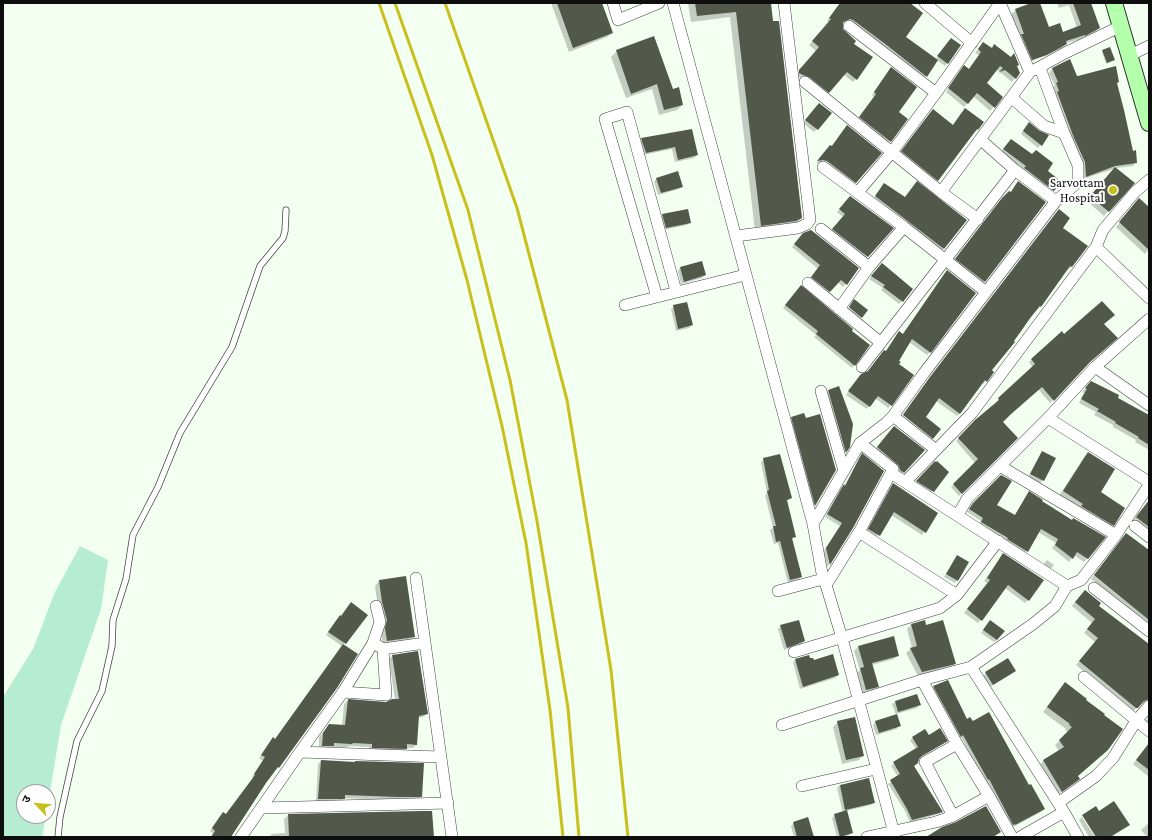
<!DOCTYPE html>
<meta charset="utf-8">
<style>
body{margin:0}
#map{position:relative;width:1152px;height:840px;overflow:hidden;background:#f3fff0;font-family:"Crimson Pro","Noto Sans Devanagari",serif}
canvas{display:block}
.frame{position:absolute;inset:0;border:4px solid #0e0e0e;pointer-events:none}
.north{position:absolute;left:16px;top:784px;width:40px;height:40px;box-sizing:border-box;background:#fff;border:1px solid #9f9f9f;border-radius:50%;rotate:296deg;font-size:11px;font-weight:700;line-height:16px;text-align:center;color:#0e0e0e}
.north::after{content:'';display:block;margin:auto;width:14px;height:18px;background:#c8c01d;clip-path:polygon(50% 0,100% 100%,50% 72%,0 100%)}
</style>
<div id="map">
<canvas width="1152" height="840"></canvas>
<div class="frame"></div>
<div class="north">उ</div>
</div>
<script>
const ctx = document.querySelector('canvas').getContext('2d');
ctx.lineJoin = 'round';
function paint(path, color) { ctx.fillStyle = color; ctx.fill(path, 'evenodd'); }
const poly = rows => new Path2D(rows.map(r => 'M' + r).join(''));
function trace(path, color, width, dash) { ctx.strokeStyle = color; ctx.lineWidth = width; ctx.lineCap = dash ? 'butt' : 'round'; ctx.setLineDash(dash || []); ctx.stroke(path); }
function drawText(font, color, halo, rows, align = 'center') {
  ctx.font = font + ' "Crimson Pro",serif'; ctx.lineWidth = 4; ctx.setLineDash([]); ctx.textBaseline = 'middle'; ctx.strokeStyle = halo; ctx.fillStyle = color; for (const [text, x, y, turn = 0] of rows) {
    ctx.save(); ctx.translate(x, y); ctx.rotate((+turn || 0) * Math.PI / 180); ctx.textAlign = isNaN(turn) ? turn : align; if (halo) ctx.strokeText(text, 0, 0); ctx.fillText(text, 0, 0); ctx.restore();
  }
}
paint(poly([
 [80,546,108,560,101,609,61,725,48,804,48,792,24,792,24,816,46,816,42,837,3,837,3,697,33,649,55,592]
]), '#b6ecd1');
paint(poly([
 [551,3,601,3,612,33,607,37,569,52],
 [688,3,770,3,802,218,795,224,755,231,730,17,691,22],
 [840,3,906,3,904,38,936,59,951,39,947,63,945,66,937,60,923,79,850,23,846,22,842,23,842,29,853,44,856,79,853,82,843,74,826,95,806,79,800,78,797,74,816,51,809,45,829,22,827,21],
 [1025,3,1039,3,1048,28,1062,33,1077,28,1069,5,1059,8,1057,3,1091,3,1099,28,1095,32,1081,39,1066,43,1062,48,1028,63,1011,14,1016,10,1029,5],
 [983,43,991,49,994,46,1016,66,1019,73,1012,82,1001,73,998,74,1000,72,996,69,985,84,1002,97,990,111,973,96,964,107,946,92,961,70,968,70,979,55,975,53],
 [617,51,672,90,682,105,677,110,659,115,652,89,626,98,611,57],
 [1103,51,1114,60,1106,64,1102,52],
 [1052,69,1076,76,1118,82,1116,84,1132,152,1136,162,1133,166,1116,168,1108,211,1104,216,1087,201,1114,169,1083,179,1054,96,1056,94,1053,87,1055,86,1049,73],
 [889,71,897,113,907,119,887,144,857,120,874,97,872,95],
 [817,107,830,113,814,132,803,123],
 [962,112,978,129,975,132,974,131,935,183,899,154,930,113,952,126],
 [1026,126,1048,136,1038,148,1021,134],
 [844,129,856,182,853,185,824,164,820,162,816,163,827,149,831,147],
 [691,130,697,155,694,158,675,162,672,149,643,155,639,142,642,139],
 [1007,144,1046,171,1054,190,1050,194,1000,153],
 [656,179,682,186,679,189,658,195,654,182],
 [884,184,904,198,943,248,940,252,872,201],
 [1016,185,1045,203,982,284,953,262,999,202,1010,193],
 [847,200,892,228,865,259,830,232,843,217,837,212],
 [1135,203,1149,208,1149,249,1145,254,1116,227],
 [1056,213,1062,228,1086,246,1071,267,1068,270,1067,269,990,370,986,381,983,384,981,383,960,413,957,416,936,401,924,418,933,437,903,414,927,381],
 [663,215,690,222,687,225,663,230,660,218],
 [800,238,858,269,843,287,838,282,827,294,809,280,818,269,792,247],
 [879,267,902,301,899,304,881,290,883,288,869,279],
 [680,268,705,275,702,278,681,284,678,271],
 [944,274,930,352,927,355,909,342,897,361,898,364,891,405,888,408,875,398,867,409,846,395,858,378,867,372,902,335],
 [798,289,851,332,854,365,852,368,814,337,816,335,783,308],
 [852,303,867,310,858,320,847,311],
 [674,306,692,325,689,328,676,331,671,309],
 [1103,324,1087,364,1050,403,1038,389,1002,422,1017,438,959,496,951,487,975,463,956,441,976,421,997,403,996,402,999,399,1033,368,1029,362,1062,333,1064,336],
 [1092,382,1149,417,1149,450,1135,442,1136,440,1113,427,1113,425,1094,415,1096,412,1079,403,1084,393,1082,392],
 [828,391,849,446,843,454,826,393],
 [902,416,932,439,929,441,900,418],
 [792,418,806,420,835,470,813,507,789,420],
 [890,431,903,472,899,476,874,451],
 [1042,452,1043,480,1040,483,1028,477],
 [1088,453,1100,492,1113,525,1109,529,1059,496,1084,457],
 [862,455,852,528,827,567,823,552,840,526,825,517,841,488,845,485,859,458],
 [764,459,791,498,786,501,795,537,791,540,801,577,798,580,788,583,778,543,774,544,770,530,773,528,765,495,767,493,761,462],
 [935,463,948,472,930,494,914,484],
 [1001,476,996,505,1014,516,1029,493,1040,502,1088,558,1084,562,1074,555,1069,562,1052,548,1056,543,1038,532,1024,555,978,525,981,521,967,512,970,508],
 [894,484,936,513,922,535,891,515,876,538,866,532,891,487],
 [1149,502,1149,534,1133,521,1139,512],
 [1126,534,1149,551,1149,626,1091,579],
 [957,556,957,580,955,583,944,577],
 [1000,558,1028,600,1025,603,1005,588,978,623,964,613,987,583,984,581],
 [1047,560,1054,565,1049,571,1042,566],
 [406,578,414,637,409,642,383,645,375,586,379,581],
 [1081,595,1149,646,1149,704,1146,702,1142,703,1132,712,1076,665,1095,642,1084,633,1092,623,1072,606],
 [367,615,343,645,279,767,275,769,229,837,211,837,213,834,210,831,220,816,225,815,253,778,252,777,263,761,259,758,271,742,275,740,342,646,326,635,340,616],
 [924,621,926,626,955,663,951,668,918,676,906,653,912,648,907,629,911,625],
 [987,624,997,640,994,642,981,633],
 [781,626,804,641,801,644,784,650,778,629],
 [858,647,898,655,894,659,872,665,878,686,874,690,863,694,856,673,860,670,854,651],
 [392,656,427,714,423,717,417,718,416,745,413,748,407,748,402,752,369,751,369,747,349,746,348,747,332,747,330,749,319,749,319,737,329,725,342,726,344,704,348,700,386,703,395,700,389,659],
 [795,660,813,661,838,675,835,678,800,689,793,662],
 [986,673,1012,673,990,687,983,676],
 [934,687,1029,786,1044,809,1041,812,1013,827,1010,827,986,781,985,782,961,737,958,739,931,690],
 [1061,688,1085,700,1077,777,1074,783,1057,795,1039,766,1043,761,1059,751,1055,745,1069,732,1065,730,1066,729,1043,712],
 [895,702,919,705,917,708,896,714,899,726,897,729,876,735,873,725,875,722,896,715,892,704],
 [1149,717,1149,725,1146,721],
 [838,722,863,755,859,760,842,764,833,727],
 [928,737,946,741,918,758,913,766,942,812,939,814,910,822,905,811,888,784,898,777,891,766,916,749,910,740,913,738],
 [1149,744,1149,777,1133,764],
 [321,761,421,796,418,799,393,800,344,798,341,802,316,802,318,764],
 [840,785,874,802,871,805,846,811,852,833,849,835,844,837,837,837,832,818,835,815,843,813,837,788],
 [288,815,433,837,269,837,272,834,285,833,284,819],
 [1082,817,1095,837,1089,837,1079,820],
 [794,823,813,837,794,837,791,826],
 [1149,823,1149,837,1147,837,1141,830],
 [1128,825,1114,835,1115,837,1097,837]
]), '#0003');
paint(poly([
 [557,3,602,3,613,33,573,48],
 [695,3,771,3,773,21,779,21,802,218,796,221,761,226,736,12,697,16],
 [840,3,910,3,923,13,906,37,938,60,927,77,884,43,853,20,850,19,843,22,843,29,856,41,854,44,873,57,857,80,847,72,829,93,809,77,803,75,799,73,799,70,819,47,812,41,831,19,829,18],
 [1031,3,1040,3,1049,27,1060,23,1063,32,1081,25,1073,3,1091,3,1100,28,1085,36,1085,35,1066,41,1067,44,1047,55,1032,60,1021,34,1024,34,1015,9],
 [654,36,673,89,679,87,683,105,664,110,657,84,631,94,616,50],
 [951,38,961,45,948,64,937,56],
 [983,42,992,48,994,44,1011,57,1014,53,1019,65,1017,66,1020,73,1016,79,1005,70,999,72,1003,68,1000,66,987,83,1003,97,995,108,977,93,968,104,948,88,964,65,969,69,981,52,978,49],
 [1110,47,1115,60,1107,63,1102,50],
 [1070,59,1077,76,1078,76,1116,66,1119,82,1117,83,1124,110,1133,151,1136,150,1137,163,1115,166,1086,177,1085,162,1074,138,1057,92,1059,91,1056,83,1058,82,1052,68],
 [891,67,917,87,899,112,908,119,891,142,859,117,876,94,874,92],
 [819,103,832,113,818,130,805,120],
 [965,108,984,122,978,130,977,129,938,181,901,151,933,109,953,125],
 [1029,122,1040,131,1049,135,1042,146,1023,131],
 [847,125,882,153,856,183,827,161,823,160,817,161,830,145,832,146],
 [692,129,698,155,678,160,675,147,646,153,641,138],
 [1011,139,1032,154,1036,150,1053,163,1048,171,1062,182,1054,191,1027,170,1024,168,1026,166,1003,149],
 [1115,167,1135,183,1109,212,1090,196],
 [678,171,683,187,661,193,656,178],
 [917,181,967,220,944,249,875,196,884,183,905,197],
 [1018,181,1046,202,985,282,955,259,1002,198,1009,191,1011,192],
 [850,196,894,228,868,257,832,229,845,214,839,209],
 [1139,198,1149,207,1149,250,1119,222],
 [688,209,691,223,666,228,662,214],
 [1059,209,1070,218,1063,228,1088,246,1072,267,1070,266,1041,307,1040,306,1031,317,1014,341,1015,342,992,370,994,372,987,382,985,380,960,414,939,398,926,417,941,429,933,439,903,415,930,377],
 [811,230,859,268,847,285,841,280,830,292,811,277,820,265,794,244,803,233],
 [702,261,706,275,684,282,680,267],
 [882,263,913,289,903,302,883,287,885,285,871,276],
 [947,270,976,293,931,353,912,339,899,361,901,362,899,364,914,375,892,406,878,396,870,407,848,391,861,374,868,371,884,350,886,351,899,331,903,334],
 [801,285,853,329,852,331,870,345,855,366,816,334,818,331,785,305],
 [854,299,868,310,862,318,849,307],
 [1102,301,1115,315,1104,324,1118,338,1090,362,1054,401,1042,387,1010,415,1003,422,1018,438,962,494,953,484,978,459,958,438,975,420,999,400,998,398,1035,364,1031,359,1062,331,1064,334],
 [687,302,693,325,678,329,673,305],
 [1091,381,1119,395,1118,398,1149,415,1149,445,1138,438,1139,437,1115,423,1116,422,1097,411,1099,409,1081,399,1087,389,1085,388],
 [839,386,853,424,850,447,846,453,828,390],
 [804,413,806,418,820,414,836,470,815,506,791,417],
 [894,426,925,450,904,473,900,470,899,466,897,464,877,447],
 [1042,451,1056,458,1044,481,1030,474],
 [1088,452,1115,469,1101,492,1125,508,1114,526,1081,506,1083,504,1063,491],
 [862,453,884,471,853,528,830,565,826,548,842,523,827,514,844,484,845,486],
 [780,454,792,498,787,500,796,537,792,538,802,577,790,580,780,541,776,542,773,526,776,526,767,491,769,490,763,458],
 [935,461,936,462,937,461,949,472,934,492,916,481],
 [1001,475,1012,481,997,505,1015,515,1029,491,1043,500,1042,501,1072,520,1073,518,1106,537,1088,559,1077,552,1073,559,1055,545,1058,539,1041,529,1028,552,1007,539,1008,538,981,522,983,518,969,509,973,503],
 [893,483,938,513,926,533,894,512,880,536,868,529],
 [1149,500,1149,527,1136,517],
 [1126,533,1149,550,1149,620,1094,575],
 [1003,553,1044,580,1029,601,1008,585,982,621,967,609,990,580,987,578],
 [957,555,969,562,958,581,946,574],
 [406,576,415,637,387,641,385,628,387,620,382,602,379,580],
 [1085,590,1101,603,1099,606,1149,644,1149,699,1144,701,1138,708,1136,708,1079,661,1098,638,1087,629,1095,619,1075,602],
 [351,602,368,615,346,644,328,632,340,615,341,616],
 [799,620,805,641,787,648,780,625],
 [925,620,926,625,943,620,956,664,922,672,910,648,917,646,911,624],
 [990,620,1005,631,997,640,983,630],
 [894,636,899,656,872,663,879,687,866,690,860,668,864,667,858,646],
 [343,644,358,654,337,688,279,768,278,767,266,783,231,837,211,837,215,831,212,828,223,812,226,814,255,775,254,774,265,757,261,755,273,737,275,739],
 [418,651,428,714,419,716,417,745,407,744,407,749,372,748,372,744,353,743,352,744,334,743,334,746,322,746,323,733,329,724,345,725,348,699,386,702,392,699,399,699,392,655],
 [833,654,839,675,803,687,795,659,809,655,810,658,813,658,814,660],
 [1008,658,1016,671,993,685,985,672],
 [948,680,967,719,970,717,973,721,989,712,1029,785,1031,784,1045,809,1015,825,1015,824,1013,825,989,779,988,780,963,735,961,737,933,686],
 [1065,682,1087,699,1086,700,1105,714,1104,715,1123,729,1108,750,1078,776,1080,779,1062,792,1043,760,1064,747,1059,740,1072,727,1069,725,1070,724,1047,707],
 [917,694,921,705,898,712,895,701],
 [897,714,901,726,879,733,875,721],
 [855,717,864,756,846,760,837,721],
 [940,728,948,741,922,756,919,759,918,763,914,766,943,812,912,820,907,809,890,780,900,774,893,762,918,747,912,737,925,729,929,735],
 [1149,743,1149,770,1136,760],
 [321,760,355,762,355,761,424,763,422,797,397,797,345,795,345,799,318,799],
 [869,778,875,803,845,810,840,785],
 [1114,801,1130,825,1110,837,1096,837,1082,815,1096,806,1099,811],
 [986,806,1001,832,993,837,926,837,942,827,956,822],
 [847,810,853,833,840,837,834,814],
 [421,811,432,811,434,837,289,837,288,814],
 [808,817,814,837,797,837,793,822]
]), '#52584a');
const lane = poly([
 [58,837,60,817,77,741,102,691,112,646,113,620,126,579,133,535,158,487,180,433,232,347,260,266,283,238,285,231,286,210]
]);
const street = poly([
 [613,3,618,20,659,3],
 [673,3,813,524,823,579,826,585,842,638,895,837],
 [925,3,972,43],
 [849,26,936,93],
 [1130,55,1149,46],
 [1034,70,1065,53,1121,26],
 [805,82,941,192,978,219],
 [1012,98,1044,126,1064,133],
 [981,140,1015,170,1056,201],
 [823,167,904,227,986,292],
 [858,192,892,152,936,93,1000,3],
 [941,192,1030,72,1000,3],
 [821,229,869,267,904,227],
 [736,236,798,228,807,224,810,220,784,3],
 [1096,247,1149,298],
 [808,283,881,343],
 [657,297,605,119,627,112,676,291],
 [625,305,745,275],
 [839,309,869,267],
 [862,367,1015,170],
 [1095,367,1149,405],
 [821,391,844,471],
 [893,416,936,450],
 [1048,418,1149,482],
 [1000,466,1116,535],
 [891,473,1067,586,1081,580,1116,535,1149,485],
 [905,482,972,413,1096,247,1103,230,1135,192,1149,180],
 [958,515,967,499,1048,418,1095,367,1149,319],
 [813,524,860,443,886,423,893,416,924,373,1056,201,1078,182,1078,165,1064,133,1040,68],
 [1135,526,1149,537],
 [859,532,957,595],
 [416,578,452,837],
 [826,585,859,532,893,469,860,443],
 [1094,588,1149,631],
 [778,591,823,579],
 [377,645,383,649,425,643],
 [794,652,940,608,957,595,998,541],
 [971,667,1064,812,1078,837],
 [1084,677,1149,731],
 [922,680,957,744,989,796,1012,837],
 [343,692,386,695,383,649],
 [782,725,922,680,971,667,1033,624,1055,606,1067,586],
 [300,752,440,757],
 [802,786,876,769],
 [1058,803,1096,776,1113,758,1136,721,1149,706],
 [262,808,448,803],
 [953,816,925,762,957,744],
 [241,837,300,752,343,692,373,643,380,622,376,606],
 [867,837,936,822,953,816,989,796],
 [1020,837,1064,812]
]);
const secondary = poly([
 [1114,3,1149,123]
]);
trace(lane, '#414141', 7);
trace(street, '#414141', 12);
trace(secondary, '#303030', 18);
trace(lane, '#fff', 5.5);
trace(street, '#fff', 11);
trace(secondary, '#b4ffab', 16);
trace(poly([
 [379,3,432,155,467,280,502,426,526,543,550,710,563,837],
 [395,3,468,210,510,380,537,521,568,708,579,837],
 [445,3,517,208,567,400,611,670,628,837]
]), '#c8c01d', 3);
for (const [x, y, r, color] of [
 [1113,190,5,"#c8c01d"]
]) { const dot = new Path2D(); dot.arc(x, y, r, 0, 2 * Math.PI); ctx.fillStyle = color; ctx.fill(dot); trace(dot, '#fff', 1.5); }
drawText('13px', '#0e0e0e', '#fff', [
 ["Sarvottam",1104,183],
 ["Hospital",1104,198]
], 'right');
</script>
